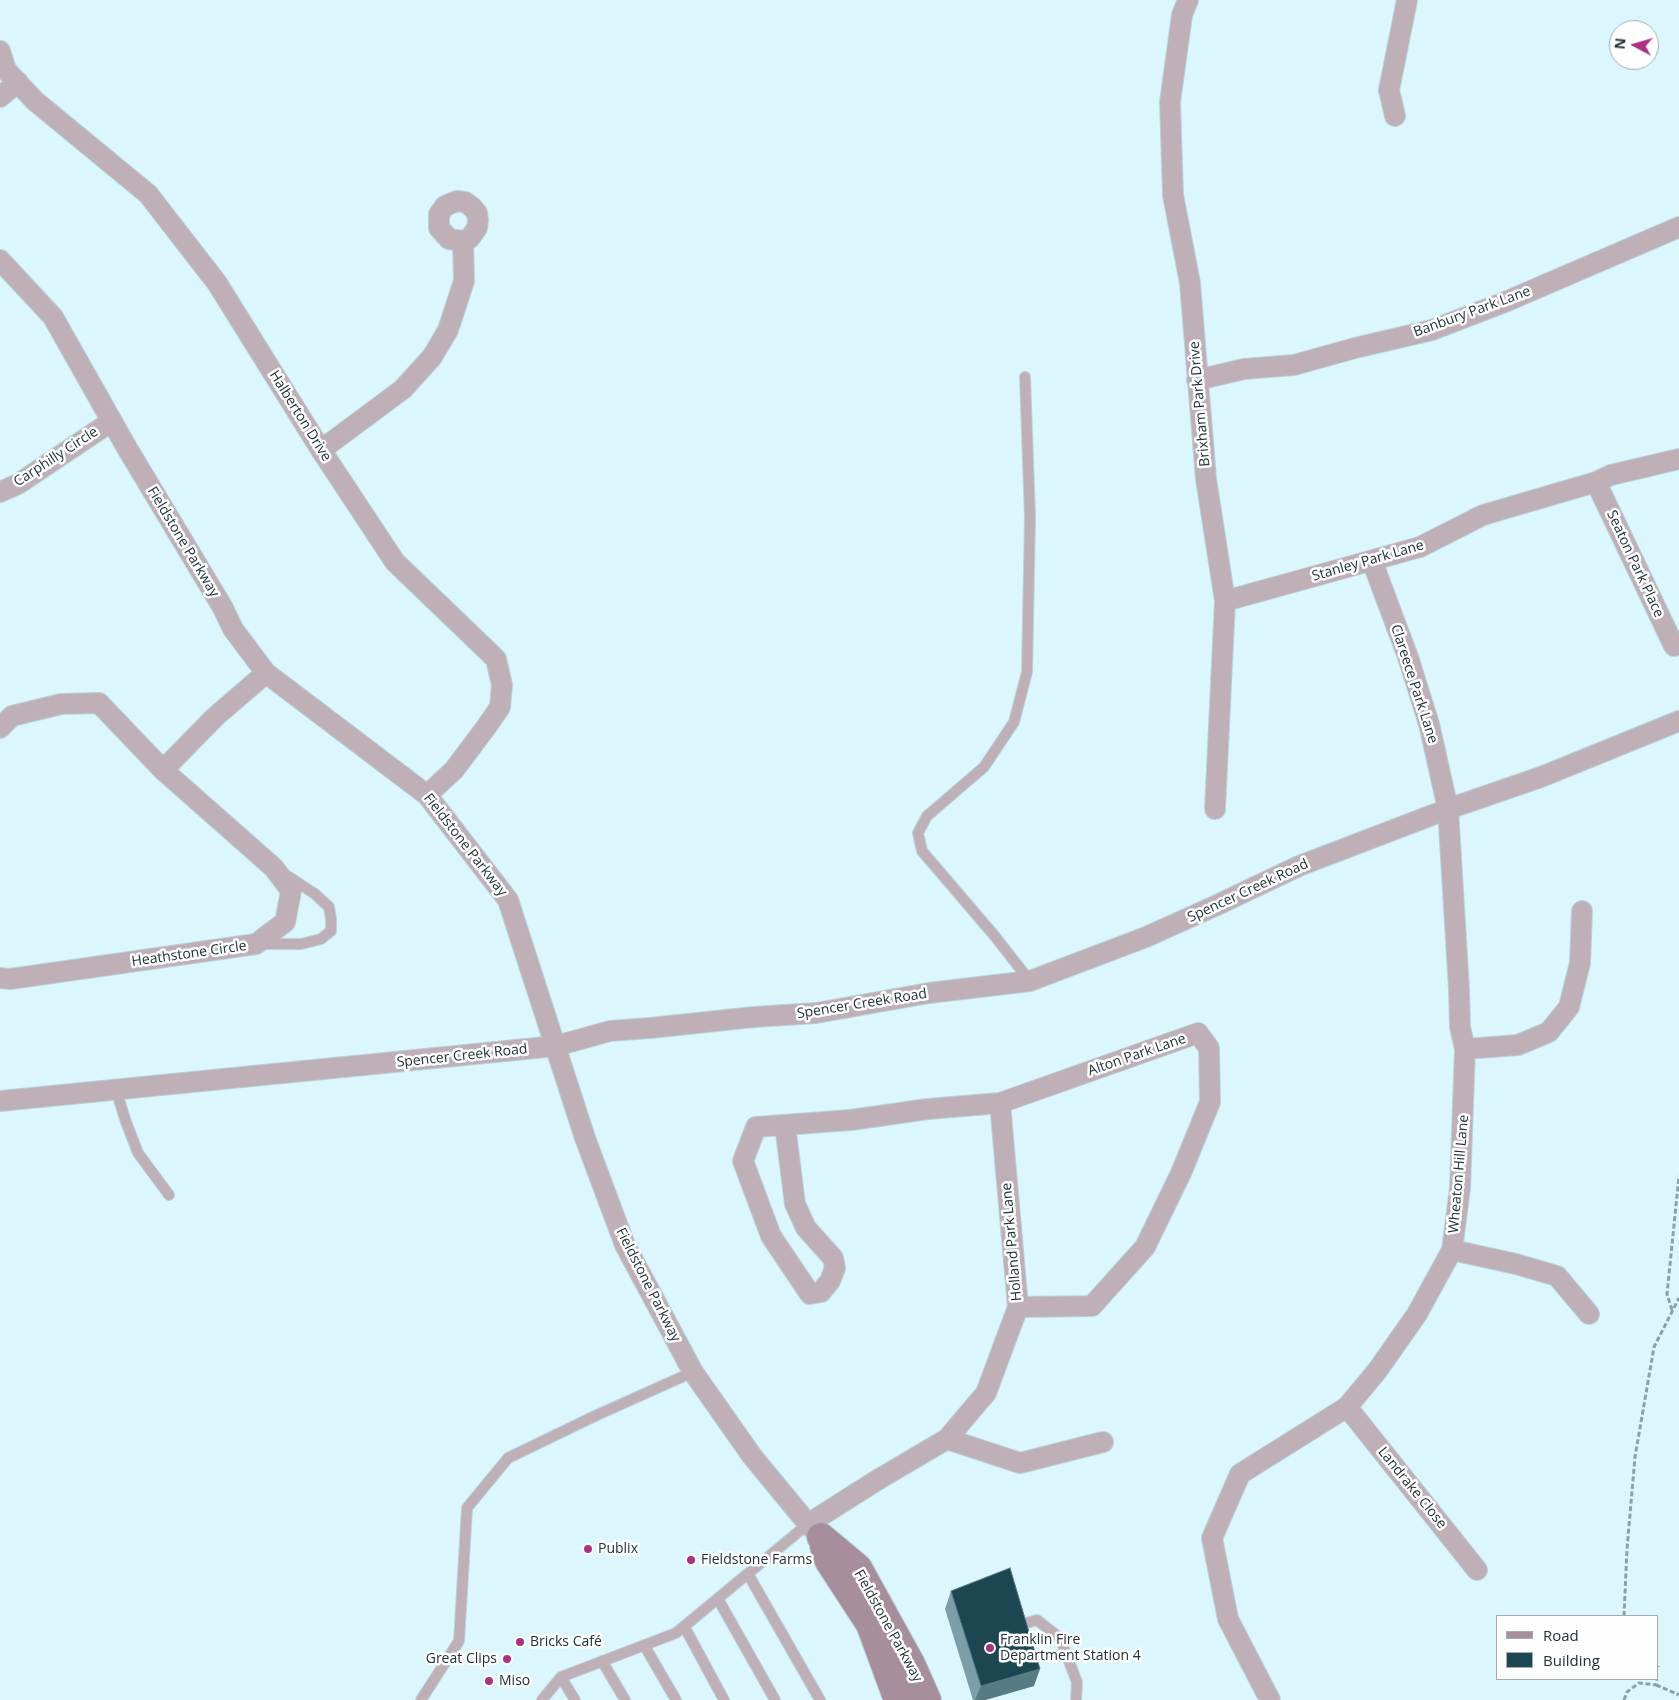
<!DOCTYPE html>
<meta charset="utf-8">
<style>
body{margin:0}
#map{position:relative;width:1679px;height:1700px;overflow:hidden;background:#dcf6fe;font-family:"Open Sans",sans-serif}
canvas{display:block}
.legend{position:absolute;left:1496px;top:1615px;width:162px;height:65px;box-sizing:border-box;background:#fefefe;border:1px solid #a5acae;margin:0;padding:6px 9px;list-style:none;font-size:15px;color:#203237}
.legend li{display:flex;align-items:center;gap:10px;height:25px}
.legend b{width:25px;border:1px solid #a5acae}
.north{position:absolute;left:1609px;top:20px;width:50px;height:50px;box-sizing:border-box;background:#fefefe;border:1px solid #a5acae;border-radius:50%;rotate:276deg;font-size:14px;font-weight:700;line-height:20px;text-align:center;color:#203237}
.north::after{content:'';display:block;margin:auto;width:18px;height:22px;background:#ac3082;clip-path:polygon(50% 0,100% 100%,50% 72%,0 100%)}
</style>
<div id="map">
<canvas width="1679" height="1700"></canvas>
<ul class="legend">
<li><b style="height:6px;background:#a68f9b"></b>Road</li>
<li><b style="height:14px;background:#1c4651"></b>Building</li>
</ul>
<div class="north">N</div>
</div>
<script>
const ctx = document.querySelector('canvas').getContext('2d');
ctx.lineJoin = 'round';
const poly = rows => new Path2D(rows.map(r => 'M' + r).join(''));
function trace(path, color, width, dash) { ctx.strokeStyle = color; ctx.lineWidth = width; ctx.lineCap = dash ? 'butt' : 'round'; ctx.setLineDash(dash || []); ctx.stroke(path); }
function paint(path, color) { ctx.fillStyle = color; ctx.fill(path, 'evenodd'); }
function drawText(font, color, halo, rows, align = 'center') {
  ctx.font = font + ' "Open Sans",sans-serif'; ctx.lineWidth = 5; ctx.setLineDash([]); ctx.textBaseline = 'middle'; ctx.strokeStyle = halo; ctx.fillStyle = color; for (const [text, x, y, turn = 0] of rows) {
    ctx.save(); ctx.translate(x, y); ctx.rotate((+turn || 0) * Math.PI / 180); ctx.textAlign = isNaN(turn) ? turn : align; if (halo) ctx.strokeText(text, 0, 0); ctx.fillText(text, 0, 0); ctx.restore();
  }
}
const lane = poly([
 [1025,377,1030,517,1027,672,1014,722,984,767,927,816,918,833,922,851,993,934,1030,981],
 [260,944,301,944,321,939,331,931,331,919,329,907,315,894,286,875],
 [116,1090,126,1122,138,1153,169,1195],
 [748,1574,820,1700],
 [718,1599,775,1700],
 [684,1626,724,1700],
 [1016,1626,1037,1620,1060,1638,1077,1682,1076,1700],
 [644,1645,676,1700],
 [602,1661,625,1700],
 [561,1677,575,1700],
 [421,1700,459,1641,467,1508,508,1458,597,1415,693,1372],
 [542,1700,561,1677,676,1633,808,1524]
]);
const street = poly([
 [1188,0,1182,15,1170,102,1173,195,1190,283,1206,479,1225,601,1215,809],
 [0,51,6,70,35,101,148,194,217,283,321,450,395,562,496,659,502,685,500,707,487,726,454,770,427,795],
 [0,97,18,82],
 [1395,116,1389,90,1407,0],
 [0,260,53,317,127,448,223,608,233,629,266,673,427,795,508,900,585,1138,625,1245,693,1372,752,1456,808,1524,821,1537],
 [1197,380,1244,369,1294,365,1355,348,1432,330,1505,302,1679,227],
 [321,450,403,389,432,357,448,330,464,281,463,241,449,239,439,228,439,214,445,206,457,201,465,202,472,207,477,213,478,220,477,228,470,238,463,241],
 [1596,482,1674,646],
 [0,492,18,484,112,421],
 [1225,601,1420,547,1483,515,1596,482,1611,475,1679,459],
 [0,728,12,716,61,704,99,703,163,770,274,868,291,891,285,922,256,944,10,979,0,978],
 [163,770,215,717,266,673],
 [1465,1049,1518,1045,1549,1032,1569,1007,1580,963,1582,911],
 [0,1101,556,1046,610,1031,650,1028,754,1017,816,1013,929,993,1030,981,1146,937,1215,906,1299,866,1448,809,1541,777,1679,721],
 [785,1125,795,1204,806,1228,833,1258,835,1268,830,1281,821,1292,810,1294,771,1236,743,1161,756,1127,851,1120,928,1109,1000,1103,1198,1033,1209,1048,1210,1102,1181,1173,1145,1247,1092,1306,1018,1307],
 [1452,1250,1516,1264,1557,1276,1589,1314],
 [1347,1407,1477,1570],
 [947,1439,1020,1463,1103,1442],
 [808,1524,879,1479,947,1439,986,1393,1018,1307,1000,1103],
 [1270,1700,1228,1619,1212,1538,1240,1474,1347,1407,1377,1371,1417,1314,1452,1250,1460,1188,1465,1049,1460,1027,1459,989,1448,809,1429,724,1408,657,1372,561]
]);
const secondary = poly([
 [821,1537,858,1568,911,1664,927,1700],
 [824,1546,829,1561,870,1624,898,1700]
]);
trace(lane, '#bad3da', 12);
trace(street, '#bad3da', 22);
trace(secondary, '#bad3da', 30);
trace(poly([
 [1672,1310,1667,1294,1679,1176],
 [1624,1616,1627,1549,1635,1457,1654,1347,1679,1298],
 [1658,1666,1658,1667],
 [1656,1685,1679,1695],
 [1624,1700,1627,1692,1639,1683,1656,1685,1657,1679]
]), '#8aa1a7', 3, [5, 2.5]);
trace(lane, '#bfafb7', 10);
trace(street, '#bfafb7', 20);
trace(secondary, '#a68f9b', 28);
paint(poly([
 [951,1591,1034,1686,985,1700,973,1700,945,1609]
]), '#7c9ea8');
paint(poly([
 [1040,1669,1034,1686,985,1700,975,1700,981,1686]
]), '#567b85');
const building = poly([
 [1010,1568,1040,1669,981,1686,951,1591,1010,1568]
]);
paint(building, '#1c4651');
trace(building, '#567b85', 1);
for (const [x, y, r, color] of [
 [588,1549,5,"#ac3082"],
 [691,1560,5,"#ac3082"],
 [520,1642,5,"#ac3082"],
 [990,1648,5,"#ac3082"],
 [507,1659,5,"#ac3082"],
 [489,1681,5,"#ac3082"]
]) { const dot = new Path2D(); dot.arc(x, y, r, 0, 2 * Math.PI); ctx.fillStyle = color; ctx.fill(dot); trace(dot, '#fefefe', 2); }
drawText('14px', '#203237', '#fefefe', [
 ["Banbury Park Lane",1472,312,-20],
 ["Brixham Park Drive",1200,404,-95],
 ["Halberton Drive",300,416,58],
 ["Carphilly Circle",56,457,-33],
 ["Fieldstone Parkway",183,542,59],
 ["Stanley Park Lane",1368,561,-16],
 ["Seaton Park Place",1635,564,65],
 ["Clareece Park Lane",1414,684,72],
 ["Fieldstone Parkway",465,845,52],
 ["Spencer Creek Road",1248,891,-25],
 ["Heathstone Circle",189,954,-8],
 ["Spencer Creek Road",862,1004,-9],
 ["Alton Park Lane",1137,1055,-19],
 ["Spencer Creek Road",462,1056,-6],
 ["Wheaton Hill Lane",1459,1174,-85],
 ["Holland Park Lane",1012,1242,-95],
 ["Fieldstone Parkway",648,1285,63],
 ["Landrake Close",1412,1488,51],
 ["Fieldstone Parkway",888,1626,61]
]);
drawText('14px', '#203237', '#fefefe', [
 ["Publix",598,1549],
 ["Fieldstone Farms",701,1560],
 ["Franklin Fire",1000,1640],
 ["Department Station 4",1000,1656],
 ["Bricks Café",530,1642],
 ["Great Clips",497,1659,"right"],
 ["Miso",499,1681]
], 'left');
</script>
